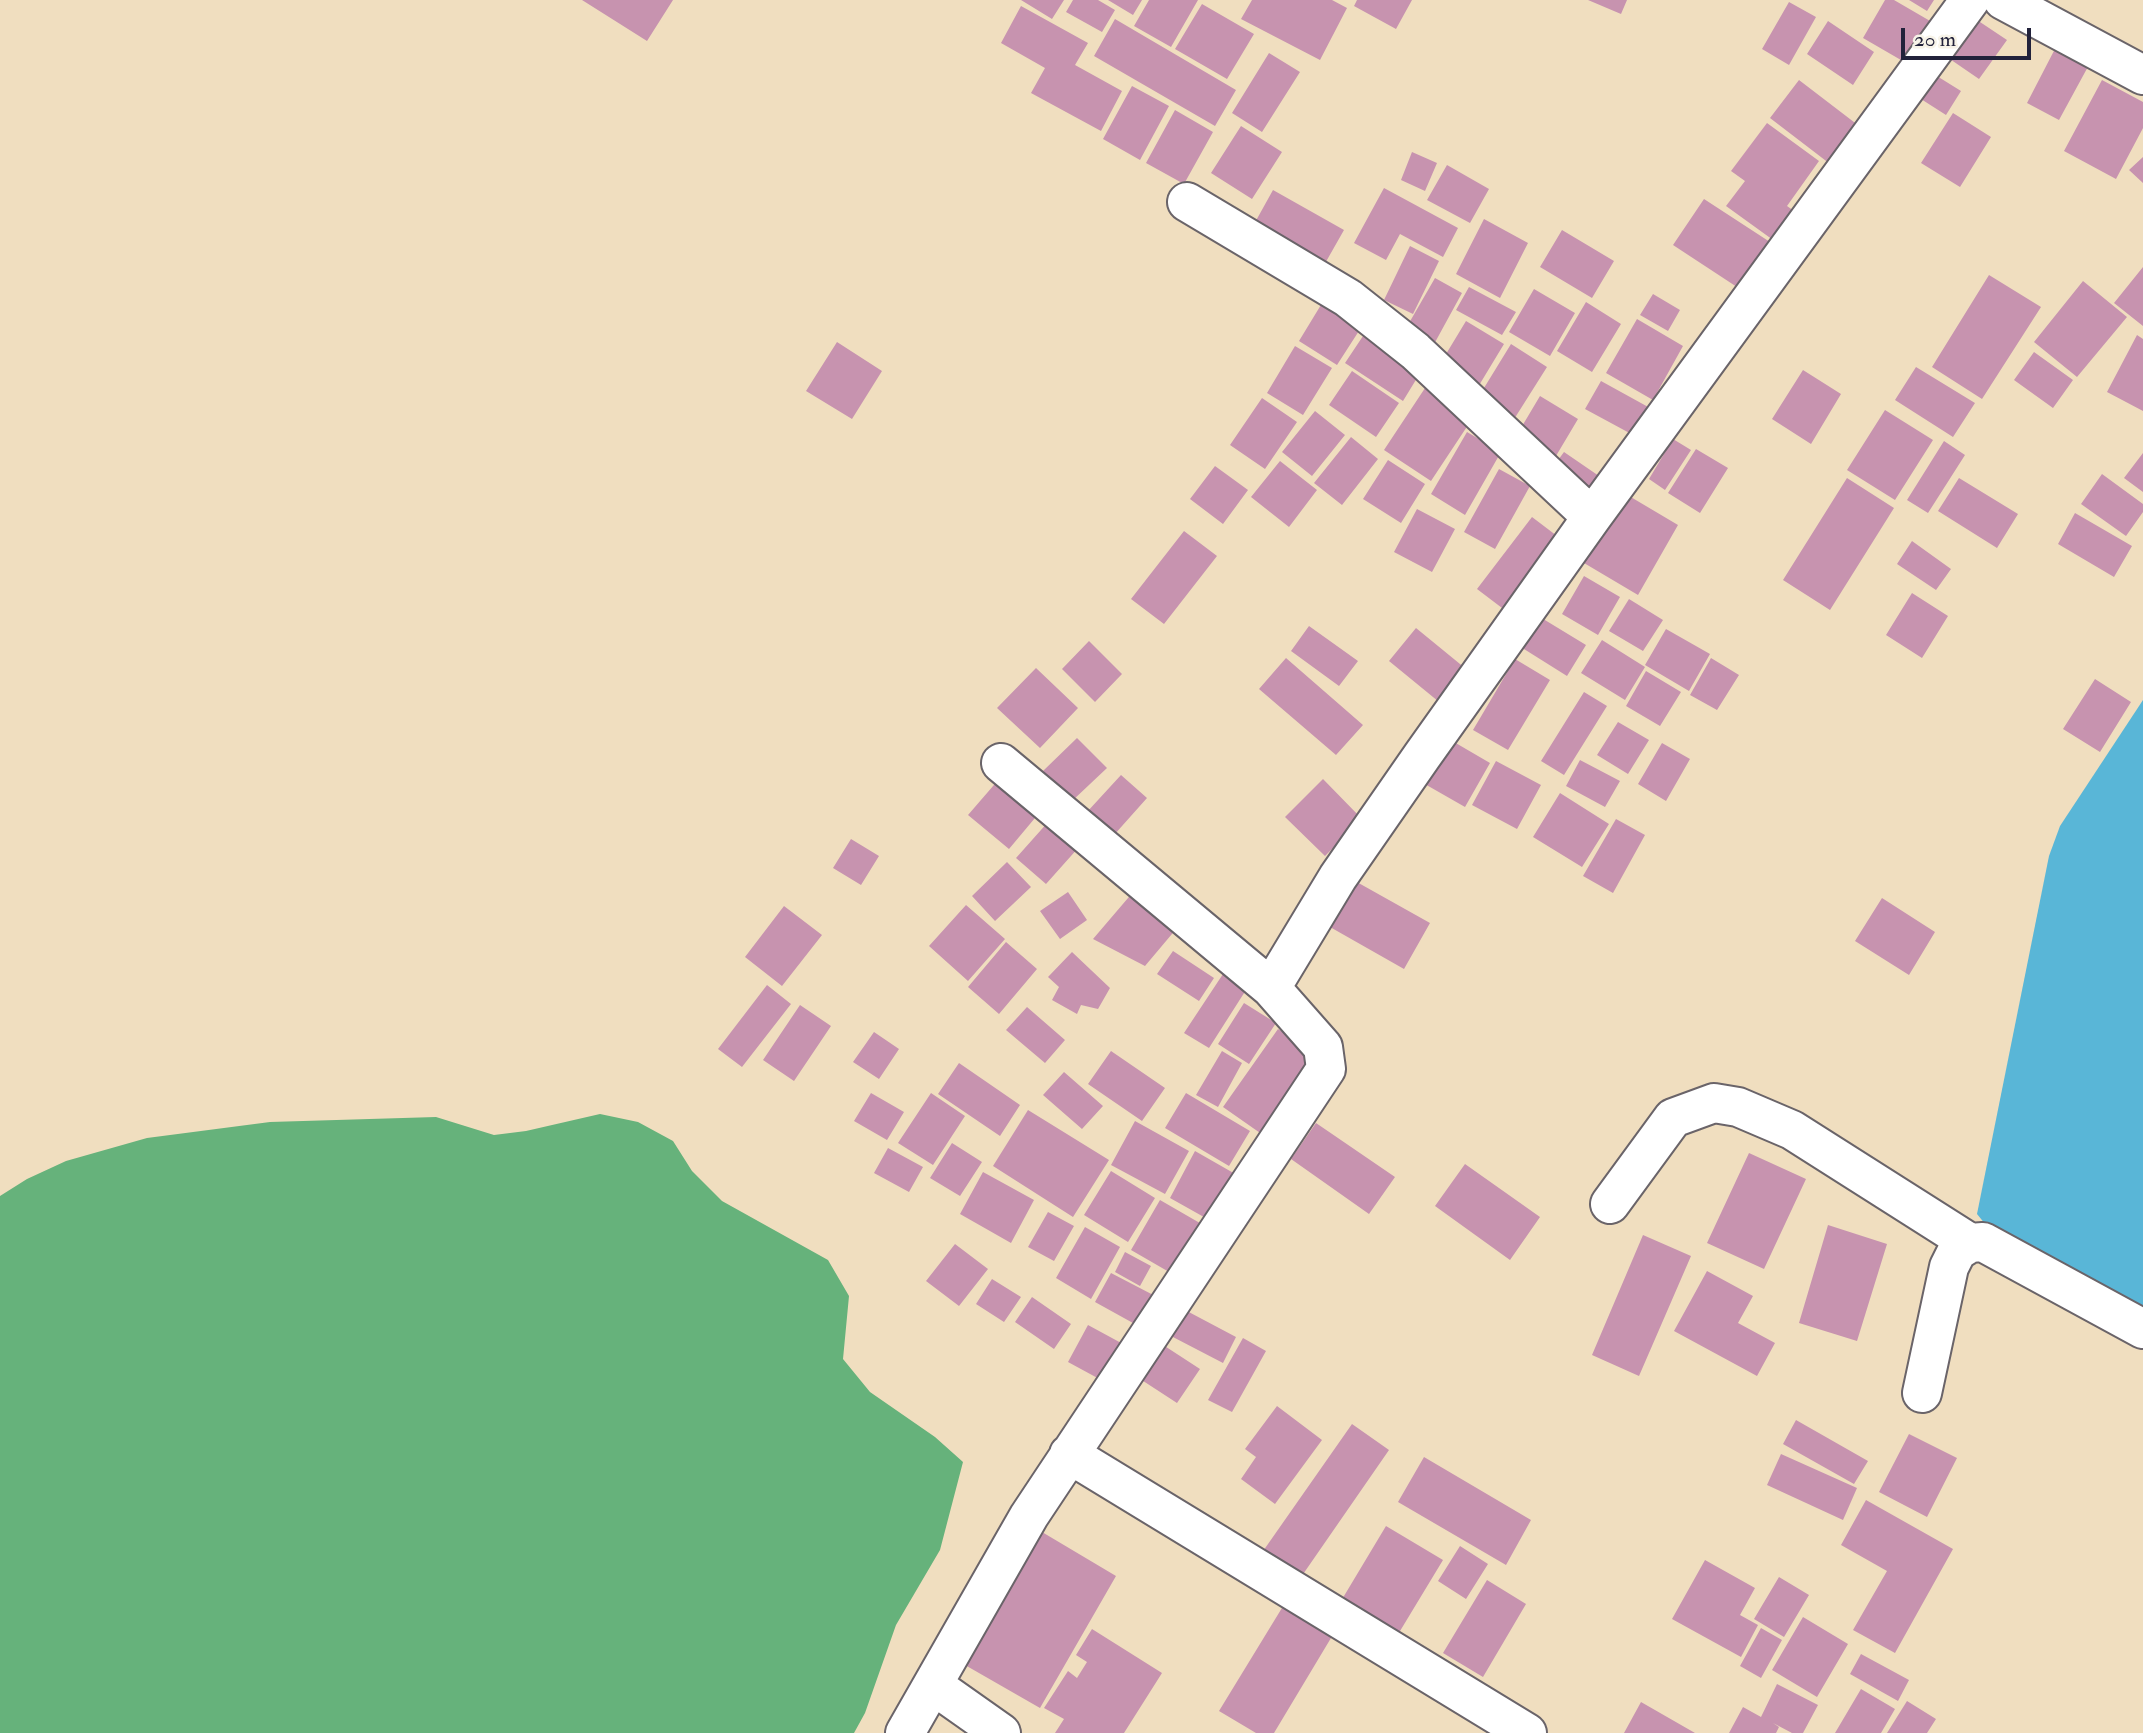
<!DOCTYPE html>
<style>
body{margin:0}
#map{position:relative;width:2143px;height:1733px;overflow:hidden;background:#f0debf;font-family:"IM FELL Double Pica",serif}
canvas{display:block}
.scale{position:absolute;left:1901px;top:28px;width:130px;height:32px;box-sizing:border-box;border:4px solid #22223b;border-top:0;padding-left:9px;font-size:21px;line-height:24px;white-space:nowrap;color:#22223b;-webkit-text-stroke:5px #f7f3e8;paint-order:stroke}
</style>
<div id="map">
<canvas width="2143" height="1733"></canvas>
<div class="scale">20 m</div>
</div>
<script>
const ctx = document.querySelector('canvas').getContext('2d');
ctx.lineJoin = 'round';
function paint(path, color) { ctx.fillStyle = color; ctx.fill(path, 'evenodd'); }
const poly = rows => new Path2D(rows.map(r => 'M' + r).join(''));
function trace(path, color, width, dash) { ctx.strokeStyle = color; ctx.lineWidth = width; ctx.lineCap = dash ? 'butt' : 'round'; ctx.setLineDash(dash || []); ctx.stroke(path); }
paint(poly([
 [600,1114,638,1122,673,1141,692,1171,722,1201,828,1260,849,1296,843,1359,870,1392,935,1437,963,1462,940,1550,896,1625,865,1713,854,1733,0,1733,0,1196,27,1179,66,1161,147,1138,270,1122,436,1117,494,1135,526,1131]
]), '#66b27b');
paint(poly([
 [2143,700,2143,1317,1994,1235,1977,1214,2049,856,2060,826]
]), '#59b6d7');
paint(poly([
 [582,0,673,0,647,41],
 [1021,0,1064,0,1052,19],
 [1073,0,1098,0,1115,10,1102,32,1066,12],
 [1108,0,1142,0,1133,15],
 [1149,0,1198,0,1171,47,1134,26],
 [1252,0,1332,0,1347,8,1320,60,1241,19],
 [1357,0,1412,0,1396,29,1354,6],
 [1588,0,1627,0,1621,14],
 [1885,0,1894,0,1937,25,1913,67,1863,38],
 [1909,0,1934,0,1927,11],
 [1789,2,1816,17,1789,65,1762,49],
 [1202,4,1254,34,1227,79,1175,49],
 [1021,6,1088,43,1075,65,1122,91,1101,131,1031,93,1045,68,1001,43],
 [1971,16,2007,40,1979,79,1944,55],
 [1115,19,1236,90,1215,126,1094,56],
 [1828,21,1874,52,1853,85,1807,54],
 [2057,45,2090,63,2059,120,2027,103],
 [1269,53,1300,72,1262,132,1232,113],
 [1924,68,1961,91,1946,115,1910,92],
 [1799,80,1863,129,1834,167,1770,118],
 [2102,80,2143,102,2143,128,2116,179,2064,151],
 [1132,86,1169,106,1140,160,1103,139],
 [1175,110,1213,132,1184,184,1146,163],
 [1953,113,1991,137,1960,187,1921,163],
 [1767,123,1819,161,1787,206,1801,216,1780,245,1726,206,1745,181,1731,171],
 [1241,126,1282,152,1252,199,1211,173],
 [1412,152,1437,163,1425,191,1401,180],
 [2143,157,2143,183,2129,170],
 [1447,165,1489,189,1470,223,1427,200],
 [1384,188,1458,228,1443,257,1400,234,1386,260,1354,243],
 [1273,190,1344,230,1319,274,1248,235],
 [1704,199,1770,242,1740,289,1673,245],
 [1484,219,1528,243,1500,298,1456,274],
 [1562,230,1614,261,1592,298,1540,267],
 [1410,246,1439,261,1413,314,1384,300],
 [2143,267,2143,326,2114,303],
 [1989,275,2041,307,1982,399,1932,367],
 [1435,278,1462,293,1433,346,1405,330],
 [2083,281,2127,317,2077,377,2034,342],
 [1469,287,1516,312,1502,335,1456,310],
 [1534,289,1575,313,1550,356,1509,332],
 [1653,294,1680,310,1668,331,1640,315],
 [1327,295,1366,320,1337,365,1299,341],
 [1586,302,1621,324,1592,372,1557,351],
 [1637,319,1683,346,1653,400,1606,373],
 [1466,321,1504,344,1478,387,1440,364],
 [1369,327,1425,365,1403,401,1345,363],
 [2137,335,2143,339,2143,411,2107,392],
 [837,342,882,371,852,419,806,391],
 [1511,344,1547,367,1511,424,1476,401],
 [1295,346,1332,368,1303,415,1267,393],
 [2034,352,2073,380,2053,408,2014,380],
 [1916,367,1975,403,1953,437,1895,400],
 [1803,370,1841,394,1811,444,1772,419],
 [1352,371,1399,403,1376,437,1329,405],
 [1601,381,1650,408,1635,436,1585,409],
 [1429,382,1476,413,1431,481,1384,450],
 [1540,396,1578,419,1553,461,1515,438],
 [1262,398,1297,422,1265,469,1230,445],
 [1885,410,1933,440,1895,500,1847,470],
 [1315,411,1345,435,1312,476,1282,452],
 [1467,432,1501,452,1465,515,1431,494],
 [1351,437,1378,459,1342,505,1314,483],
 [1673,439,1691,450,1665,490,1649,479],
 [1944,441,1965,455,1928,513,1907,500],
 [1696,449,1728,468,1700,513,1668,493],
 [1564,452,1599,476,1585,495,1550,471],
 [2143,453,2143,492,2124,478],
 [1388,460,1425,484,1401,523,1363,499],
 [1280,461,1317,490,1289,527,1251,497],
 [1215,466,1248,490,1223,524,1190,499],
 [1499,469,1530,486,1495,549,1464,532],
 [2102,474,2143,504,2143,512,2126,536,2081,504],
 [1847,478,1894,508,1830,610,1783,580],
 [1959,478,2018,514,1997,548,1938,511],
 [1624,493,1678,525,1638,595,1584,563],
 [1417,509,1455,529,1432,572,1394,552],
 [2075,513,2132,546,2114,577,2058,544],
 [1532,517,1561,539,1506,611,1477,589],
 [1184,531,1217,556,1164,624,1131,599],
 [1912,541,1951,569,1936,590,1897,564],
 [1584,576,1620,597,1598,635,1562,614],
 [1912,593,1948,616,1922,658,1886,635],
 [1629,599,1663,620,1643,651,1609,631],
 [1535,614,1586,645,1567,676,1516,644],
 [1309,626,1358,661,1339,686,1291,651],
 [1416,628,1471,673,1444,706,1389,661],
 [1666,629,1710,654,1689,691,1645,665],
 [1602,640,1645,667,1625,700,1581,673],
 [1089,641,1122,674,1095,702,1062,669],
 [1286,658,1363,725,1336,755,1259,689],
 [1711,658,1739,675,1717,710,1690,695],
 [1515,659,1550,680,1508,750,1473,730],
 [1036,668,1078,708,1040,748,997,708],
 [1646,671,1681,692,1660,726,1626,706],
 [2095,679,2131,702,2100,752,2063,729],
 [1584,692,1607,706,1564,775,1541,761],
 [1618,722,1649,740,1628,774,1597,755],
 [1442,735,1490,763,1465,807,1416,779],
 [1077,738,1107,768,1072,801,1043,771],
 [1662,743,1690,759,1666,801,1638,784],
 [1580,760,1620,781,1605,807,1566,786],
 [1496,761,1541,785,1517,829,1472,805],
 [1121,775,1147,798,1114,835,1087,812],
 [1000,778,1040,812,1009,849,968,815],
 [1323,779,1362,819,1325,856,1285,817],
 [1560,793,1609,824,1582,867,1533,837],
 [1616,819,1645,835,1613,893,1583,876],
 [1049,821,1079,847,1046,884,1016,858],
 [851,839,879,856,861,885,833,868],
 [1007,862,1031,887,995,921,972,896],
 [1355,881,1430,923,1404,969,1330,927],
 [1134,891,1177,928,1145,966,1093,939],
 [1068,892,1087,920,1060,939,1040,911],
 [1882,898,1935,932,1909,975,1855,941],
 [966,905,1005,939,968,981,929,946],
 [784,906,822,935,782,986,745,957],
 [1006,942,1037,969,999,1014,968,987],
 [1173,951,1214,978,1199,1001,1157,974],
 [1072,952,1110,988,1098,1009,1081,1005,1077,1014,1052,1000,1059,987,1048,977],
 [1223,974,1246,990,1209,1048,1184,1033],
 [767,985,791,1004,742,1067,718,1049],
 [1244,1003,1276,1023,1249,1064,1218,1044],
 [800,1005,831,1026,794,1081,763,1060],
 [1027,1007,1065,1040,1045,1063,1006,1030],
 [1278,1029,1318,1056,1263,1135,1223,1107],
 [874,1032,899,1049,879,1079,853,1062],
 [1111,1051,1165,1088,1142,1121,1088,1084],
 [1222,1051,1242,1063,1218,1107,1196,1095],
 [959,1063,1020,1105,1000,1136,938,1094],
 [1064,1072,1103,1106,1082,1129,1043,1095],
 [871,1093,904,1112,887,1140,854,1121],
 [931,1093,965,1116,933,1165,898,1143],
 [1186,1093,1250,1131,1229,1166,1165,1128],
 [1028,1110,1109,1160,1073,1217,993,1166],
 [1135,1121,1189,1151,1165,1194,1111,1165],
 [1316,1123,1395,1177,1369,1214,1291,1159],
 [952,1143,982,1162,960,1196,930,1178],
 [888,1148,923,1167,909,1192,874,1173],
 [1195,1151,1237,1175,1211,1221,1170,1198],
 [1749,1153,1806,1179,1764,1269,1707,1243],
 [1465,1164,1540,1217,1510,1260,1435,1206],
 [1111,1171,1155,1198,1128,1242,1084,1215],
 [983,1172,1034,1200,1011,1243,960,1214],
 [1160,1200,1205,1226,1176,1276,1131,1250],
 [1048,1212,1074,1226,1054,1261,1028,1247],
 [1828,1225,1887,1244,1857,1341,1799,1323],
 [1085,1227,1120,1247,1091,1299,1056,1278],
 [1643,1235,1691,1256,1639,1376,1592,1355],
 [955,1244,988,1269,959,1306,926,1281],
 [1125,1252,1151,1266,1140,1286,1115,1272],
 [1707,1271,1753,1296,1738,1323,1775,1343,1757,1376,1674,1331],
 [1111,1273,1159,1298,1142,1328,1095,1302],
 [992,1279,1021,1297,1004,1322,976,1304],
 [1032,1297,1071,1324,1054,1349,1015,1322],
 [1185,1310,1236,1337,1223,1363,1171,1336],
 [1088,1325,1123,1344,1103,1381,1068,1362],
 [1243,1338,1266,1351,1232,1412,1208,1400],
 [1157,1341,1200,1369,1177,1403,1134,1375],
 [1277,1406,1322,1440,1275,1504,1241,1479,1256,1457,1245,1449],
 [1796,1420,1868,1461,1854,1484,1783,1444],
 [1352,1424,1389,1450,1299,1580,1261,1554],
 [1909,1434,1957,1458,1927,1517,1879,1492],
 [1781,1454,1857,1488,1843,1520,1767,1485],
 [1424,1457,1531,1520,1506,1565,1398,1502],
 [1866,1500,1953,1549,1895,1653,1853,1630,1887,1571,1841,1545],
 [1386,1526,1443,1560,1397,1636,1341,1601],
 [1042,1532,1116,1576,1040,1708,965,1665],
 [1460,1546,1488,1564,1466,1599,1438,1581],
 [1705,1560,1755,1588,1740,1615,1758,1625,1741,1657,1672,1619],
 [1779,1577,1809,1595,1784,1637,1754,1619],
 [1487,1580,1526,1604,1483,1677,1443,1653],
 [1285,1603,1334,1633,1274,1733,1256,1733,1219,1711],
 [1803,1617,1848,1644,1817,1697,1772,1670],
 [1761,1628,1782,1640,1761,1678,1740,1666],
 [1092,1629,1162,1673,1124,1733,1055,1733,1064,1719,1044,1708,1068,1671,1077,1678,1087,1662,1076,1655],
 [1861,1654,1909,1680,1898,1701,1850,1674],
 [1777,1684,1818,1705,1803,1733,1792,1733,1773,1723,1779,1727,1776,1733,1729,1733,1743,1707,1761,1717],
 [1861,1689,1895,1709,1881,1733,1835,1733],
 [1907,1701,1936,1719,1927,1733,1887,1733],
 [1641,1702,1695,1733,1624,1733]
]), '#c793af');
const minor = poly([
 [2003,0,2143,75],
 [1187,202,1348,298,1415,351,1592,517],
 [1271,988,1338,877,1422,756,1592,517,1970,0],
 [1610,1204,1673,1118,1714,1103,1738,1107,1792,1130,1970,1243],
 [1922,1393,1949,1267,1957,1251,1970,1243,1983,1242,2143,1329],
 [1069,1454,1527,1733],
 [933,1685,1001,1733],
 [905,1733,1029,1516,1326,1069,1323,1047,1271,988,1001,763]
]);
trace(minor, '#6a6469', 42);
trace(minor, '#fff', 38);
</script>
